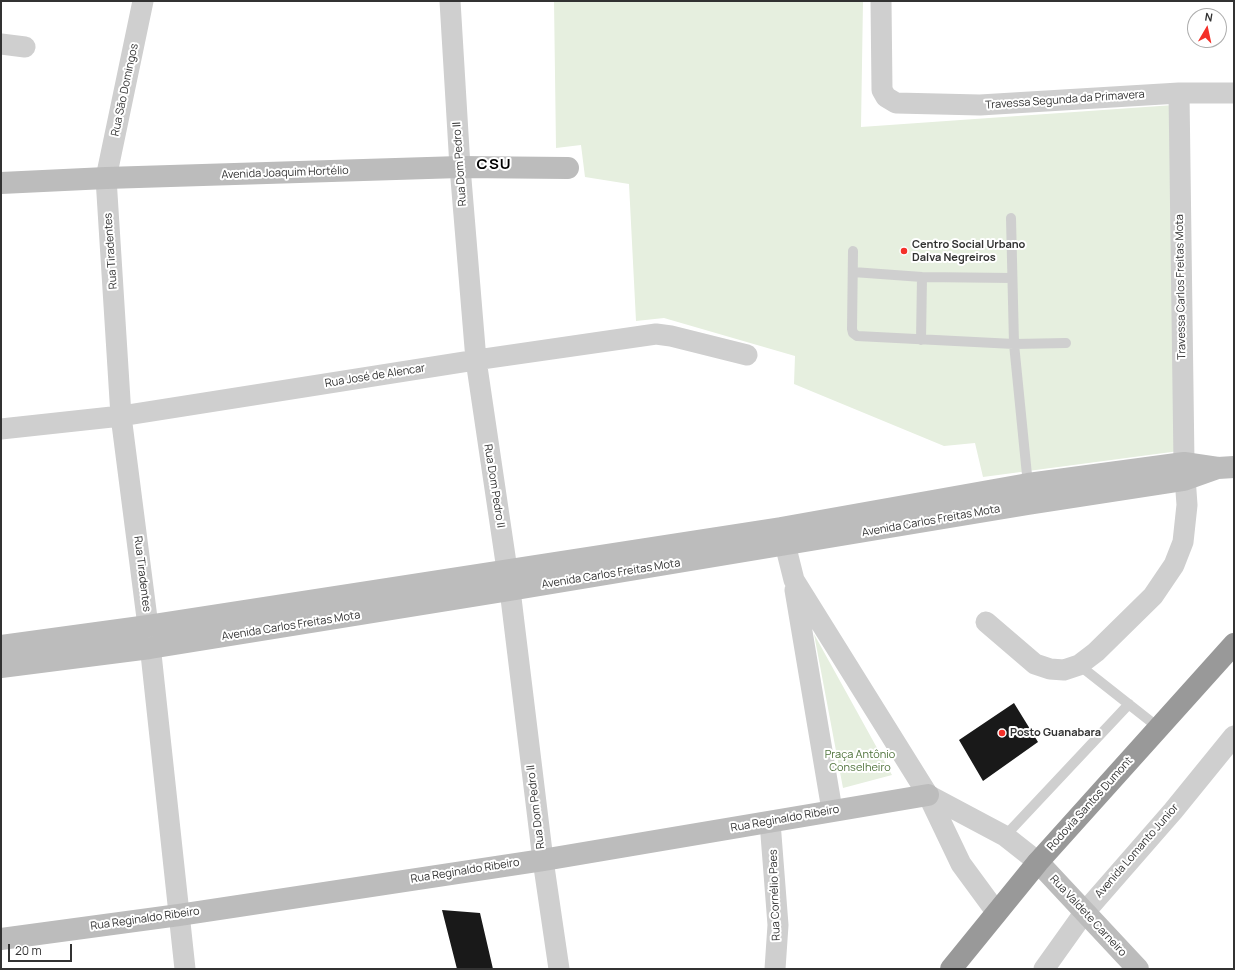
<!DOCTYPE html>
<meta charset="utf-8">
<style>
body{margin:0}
#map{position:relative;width:1235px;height:970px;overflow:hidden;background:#fff;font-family:Manrope,sans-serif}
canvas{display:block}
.frame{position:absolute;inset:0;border:2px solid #323232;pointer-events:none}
.north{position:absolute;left:1187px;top:8px;width:40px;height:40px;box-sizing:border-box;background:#fff;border:1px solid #adadad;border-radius:50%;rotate:9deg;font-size:11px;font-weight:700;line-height:16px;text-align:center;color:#323232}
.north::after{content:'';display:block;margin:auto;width:14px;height:18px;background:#f43029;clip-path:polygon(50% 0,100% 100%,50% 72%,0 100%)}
.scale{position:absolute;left:8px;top:944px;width:64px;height:18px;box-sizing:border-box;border:2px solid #323232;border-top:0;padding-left:5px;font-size:12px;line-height:14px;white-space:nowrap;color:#323232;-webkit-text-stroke:3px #fff;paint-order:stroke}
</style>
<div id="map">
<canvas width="1235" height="970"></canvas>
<div class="frame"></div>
<div class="north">N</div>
<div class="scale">20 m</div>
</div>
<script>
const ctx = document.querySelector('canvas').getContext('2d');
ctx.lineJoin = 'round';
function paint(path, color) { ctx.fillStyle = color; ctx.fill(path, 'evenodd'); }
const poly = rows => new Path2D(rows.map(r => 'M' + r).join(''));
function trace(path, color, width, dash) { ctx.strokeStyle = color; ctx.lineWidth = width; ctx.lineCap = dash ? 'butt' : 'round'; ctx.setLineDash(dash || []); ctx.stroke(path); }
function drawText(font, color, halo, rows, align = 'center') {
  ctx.font = font + ' Manrope,sans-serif'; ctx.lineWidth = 4; ctx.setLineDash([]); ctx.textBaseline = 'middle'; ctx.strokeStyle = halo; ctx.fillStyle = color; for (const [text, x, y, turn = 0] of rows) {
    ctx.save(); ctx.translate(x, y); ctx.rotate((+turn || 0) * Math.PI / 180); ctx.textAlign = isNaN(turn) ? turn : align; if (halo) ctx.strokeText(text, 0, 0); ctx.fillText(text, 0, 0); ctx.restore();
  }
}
paint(poly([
 [554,1,863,1,861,127,1174,105,1179,451,983,477,975,443,944,446,794,384,795,356,664,318,636,321,629,184,585,177,581,145,556,148],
 [814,634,892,775,843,788]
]), '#e6efdf');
paint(poly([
 [1014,703,1038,742,983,781,959,740],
 [442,910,480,913,493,969,457,969]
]), '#191919');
trace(poly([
 [1011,218,1014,344,1028,485],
 [853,251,852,329,853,333,857,336,1014,344,1066,343],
 [853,272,922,277,1012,278],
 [921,340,922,277],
 [1079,665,1159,728],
 [1005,836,1129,704]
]), '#cfcfcf', 10);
trace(poly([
 [143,1,106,178,121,416,148,626,185,969],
 [450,1,460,167,476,360,510,590,543,860,559,969],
 [881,1,882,90,886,97,896,103,980,105,1179,93,1234,93],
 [1,44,25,47],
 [1,429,121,416,476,360,656,334,671,336,747,355],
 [781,528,794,580,928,795,961,864,997,913],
 [795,590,832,810],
 [986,622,1035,664,1050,669,1064,670,1079,665,1096,652,1153,596,1174,565,1183,542,1187,505,1184,463,1179,93],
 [928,795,1005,836,1038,862],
 [770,822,778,925,775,969],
 [1044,969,1084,913,1173,811,1234,736]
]), '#cfcfcf', 21);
trace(poly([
 [1,183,106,178,460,167,568,168],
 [1,646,148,626,781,528,1028,484,1184,463,1218,468,1234,467],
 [1,667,150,648,510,590,1028,504,1184,480,1215,469],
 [1038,862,1138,969],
 [1,939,179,915,543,860,928,795]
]), '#bcbcbc', 22);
trace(poly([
 [951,969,1038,862,1234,644]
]), '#999', 22);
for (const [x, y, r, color] of [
 [904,251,4,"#f43029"],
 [1002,733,4,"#f43029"]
]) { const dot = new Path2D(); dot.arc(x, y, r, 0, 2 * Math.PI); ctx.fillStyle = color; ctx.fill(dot); trace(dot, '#fff', 1.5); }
drawText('11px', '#323232', '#fff', [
 ["Rua São Domingos",125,90,-78],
 ["Travessa Segunda da Primavera",1065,100,-4],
 ["Rua Dom Pedro II",460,164,-94],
 ["Avenida Joaquim Hortélio",285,173,-2],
 ["Rua Tiradentes",111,251,-94],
 ["Travessa Carlos Freitas Mota",1181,287,-91],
 ["Rua José de Alencar",375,376,-9],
 ["Rua Dom Pedro II",494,486,81],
 ["Avenida Carlos Freitas Mota",931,521,-10],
 ["Rua Tiradentes",142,574,83],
 ["Avenida Carlos Freitas Mota",611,574,-9],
 ["Avenida Carlos Freitas Mota",291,626,-9],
 ["Rodovia Santos Dumont",1090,804,-48],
 ["Rua Dom Pedro II",536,807,-97],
 ["Rua Reginaldo Ribeiro",785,819,-10],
 ["Avenida Lomanto Junior",1137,851,-49],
 ["Rua Reginaldo Ribeiro",465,871,-9],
 ["Rua Cornélio Paes",775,895,-92],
 ["Rua Valdete Carneiro",1088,916,47],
 ["Rua Reginaldo Ribeiro",145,919,-8]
]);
drawText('bold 11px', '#323232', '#fff', [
 ["Centro Social Urbano",912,245],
 ["Dalva Negreiros",912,258],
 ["Posto Guanabara",1010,733]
], 'left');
drawText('11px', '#4e723a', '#fff', [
 ["Praça Antônio",860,755],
 ["Conselheiro",860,768]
]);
ctx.letterSpacing = '1px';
drawText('bold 15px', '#000', '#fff', [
 ["CSU",494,165]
]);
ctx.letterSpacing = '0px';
</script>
